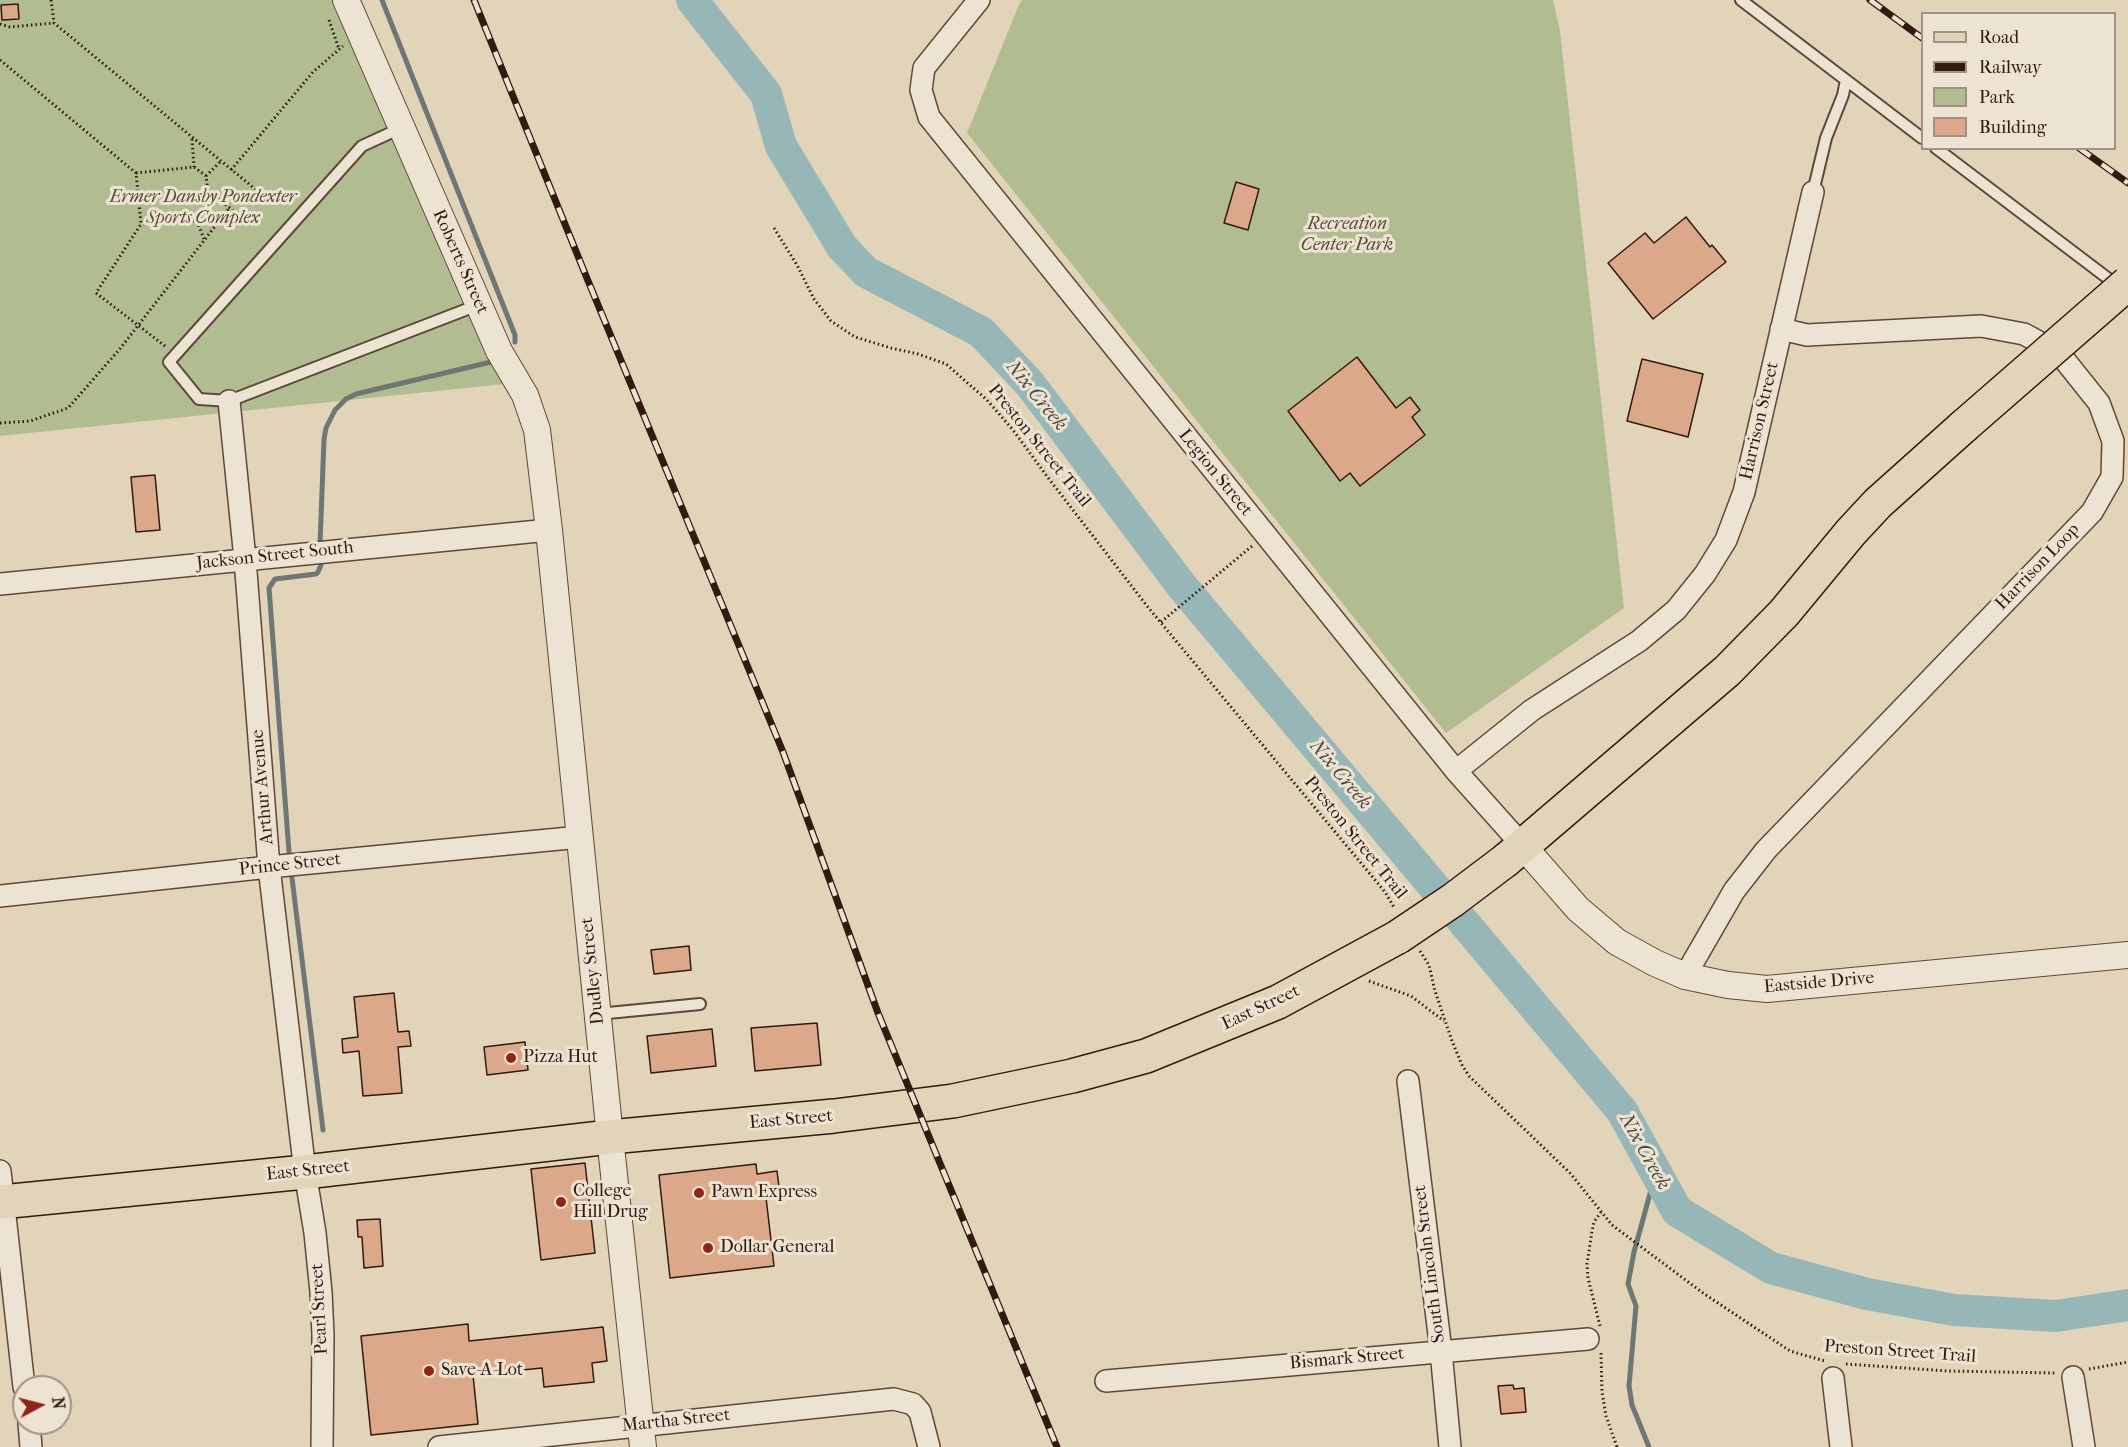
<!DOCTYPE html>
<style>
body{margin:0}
#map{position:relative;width:2128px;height:1447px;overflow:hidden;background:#e1d4b9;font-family:"IM FELL French Canon",serif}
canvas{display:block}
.legend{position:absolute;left:1921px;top:12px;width:195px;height:138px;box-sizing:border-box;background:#ece3d2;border:2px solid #a29284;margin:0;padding:8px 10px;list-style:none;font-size:18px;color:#33190f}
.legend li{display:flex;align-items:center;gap:12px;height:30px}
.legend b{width:30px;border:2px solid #a29284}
.north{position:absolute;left:12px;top:1375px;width:60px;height:60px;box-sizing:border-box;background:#ece3d2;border:2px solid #a29284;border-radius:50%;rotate:83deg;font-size:16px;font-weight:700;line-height:24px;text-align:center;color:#33190f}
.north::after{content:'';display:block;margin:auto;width:21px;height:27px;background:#8f2418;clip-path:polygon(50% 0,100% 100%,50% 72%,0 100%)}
</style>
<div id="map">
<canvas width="2128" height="1447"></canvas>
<ul class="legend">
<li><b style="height:8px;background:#e1d4b9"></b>Road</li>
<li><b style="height:8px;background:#33190f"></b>Railway</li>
<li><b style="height:16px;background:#b1bd90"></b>Park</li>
<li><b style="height:16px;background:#dba889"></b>Building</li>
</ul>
<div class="north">N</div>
</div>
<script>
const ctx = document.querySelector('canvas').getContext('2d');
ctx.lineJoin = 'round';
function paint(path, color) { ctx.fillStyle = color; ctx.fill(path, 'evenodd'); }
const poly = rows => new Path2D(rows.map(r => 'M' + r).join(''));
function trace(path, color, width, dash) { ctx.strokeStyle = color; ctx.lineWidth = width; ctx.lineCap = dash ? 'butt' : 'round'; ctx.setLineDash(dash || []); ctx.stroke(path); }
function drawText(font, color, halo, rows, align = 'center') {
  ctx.font = font + ' "IM FELL French Canon",serif'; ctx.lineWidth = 6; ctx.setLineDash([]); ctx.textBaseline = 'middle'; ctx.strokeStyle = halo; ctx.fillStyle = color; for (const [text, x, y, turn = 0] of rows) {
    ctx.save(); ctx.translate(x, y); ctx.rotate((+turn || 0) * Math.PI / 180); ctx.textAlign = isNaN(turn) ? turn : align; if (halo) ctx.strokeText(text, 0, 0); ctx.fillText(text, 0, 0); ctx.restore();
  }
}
paint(poly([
 [0,0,333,0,505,384,0,436],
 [1022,0,1553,0,1560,31,1624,608,1446,733,967,133,1018,7]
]), '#b1bd90');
trace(poly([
 [382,0,515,335,515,342],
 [320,544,324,439,326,428,335,410,346,399,356,394,491,362],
 [289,852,269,588,275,579,316,574,318,572,321,565],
 [292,878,323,1130],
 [1649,1447,1632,1405,1629,1386,1636,1306,1628,1284,1634,1252,1656,1172]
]), '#6f7774', 5);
trace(poly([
 [692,0,766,94,781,146,842,247,866,272,981,332,1030,384,1181,585,1622,1111,1677,1211,1771,1268,1867,1294,1954,1310,2056,1316,2128,1305]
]), '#97b6b8', 32);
const building = poly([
 [18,4,19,19,2,20,1,5,18,4],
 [1236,182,1259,189,1248,230,1224,223,1236,182],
 [1686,217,1710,247,1712,245,1726,262,1653,319,1608,263,1645,233,1654,243,1686,217],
 [1357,357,1396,408,1410,397,1420,410,1412,417,1425,435,1360,486,1350,473,1340,481,1288,411,1357,357],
 [1642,359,1703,374,1688,437,1627,421,1642,359],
 [155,475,160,530,136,532,131,477,155,475],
 [689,946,691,970,654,974,651,950,689,946],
 [394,993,398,1032,409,1031,411,1046,398,1047,402,1093,363,1096,359,1051,343,1053,342,1039,358,1037,354,997,394,993],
 [817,1023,821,1065,755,1071,751,1028,817,1023],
 [712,1029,716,1066,651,1073,647,1036,712,1029],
 [525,1042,528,1070,487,1075,484,1047,525,1042],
 [585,1163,595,1253,541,1260,531,1169,585,1163],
 [756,1164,757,1174,777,1171,779,1187,765,1189,774,1266,670,1278,659,1175,756,1164],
 [380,1219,383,1266,364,1268,362,1237,358,1237,357,1220,380,1219],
 [468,1324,469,1341,603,1327,607,1361,592,1363,594,1382,544,1387,542,1368,473,1375,478,1424,371,1435,361,1336,468,1324],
 [1513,1385,1514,1389,1524,1388,1526,1412,1501,1414,1498,1386,1513,1385]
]);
paint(building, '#dba889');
trace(building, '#33190f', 1.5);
const service = poly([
 [1741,0,1922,138],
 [401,128,362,146,169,362,199,399,229,401,478,305],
 [1936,148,2118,286],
 [1813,192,1826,138,1843,95,1846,80],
 [598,1014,700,1004]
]);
const minor = poly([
 [979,0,924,68,921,90,929,117,1456,771,1523,846],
 [229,401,245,559,269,867,305,1172,315,1233,321,1292,323,1335,322,1447],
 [0,584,549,530],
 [1456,771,1532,710,1639,641,1676,610,1705,574,1726,540,1744,492,1813,192],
 [0,896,269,867,580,837],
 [1685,976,1734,891,1766,850,2092,512,2112,477,2113,441,2099,403,2059,353,2024,334,1981,326,1807,335,1781,329],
 [1408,1081,1441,1351,1450,1447],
 [0,1171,24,1387],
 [2073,1377,2084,1447],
 [1833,1378,1841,1447],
 [1106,1381,1588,1339],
 [29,1423,31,1447],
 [439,1447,894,1399,913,1404,920,1412,929,1447]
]);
const tertiary = poly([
 [346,0,499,351,525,395,537,430,549,530,610,1137,643,1447],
 [1523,846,1578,909,1617,942,1655,963,1685,976,1728,985,1767,989,2128,955]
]);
const primary = poly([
 [1506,860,1727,671,1784,613,1851,532,1878,503,1964,426],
 [0,1202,305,1172,610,1137,834,1116,953,1101,1072,1076,1146,1056,1278,1002,1398,937]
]);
trace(service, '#5e483a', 14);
trace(minor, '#5e483a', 24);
trace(tertiary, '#5e483a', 28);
trace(primary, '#33190f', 36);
trace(poly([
 [51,0,54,23,272,203],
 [329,20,339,49],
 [0,24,10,27,54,23],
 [0,60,136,173,141,224,96,293,165,346],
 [192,139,194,167],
 [231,170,313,72,343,46],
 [136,173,194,167,206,176,210,207,197,221,141,224],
 [206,176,221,161],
 [208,190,253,227],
 [197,221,204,239],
 [774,228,797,265,814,299,831,321,855,337,891,348,918,354,946,364,987,400,1013,430,1049,479,1147,606,1385,892,1395,909],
 [0,423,30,421,68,408,119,350,230,207],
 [1161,622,1252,546],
 [1420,951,1429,965,1435,991,1452,1041,1462,1065,1469,1076,1570,1173,1612,1225,1703,1293,1790,1351,1825,1361],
 [1369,981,1411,996,1444,1021],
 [1600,1326,1588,1278,1587,1264,1592,1231,1594,1222,1601,1212],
 [1601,1353,1602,1392,1606,1416,1617,1447],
 [1846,1364,1948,1371,2055,1373],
 [2089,1369,2128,1362]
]), '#33190f', 3, [1.5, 3]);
trace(service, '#ece3d2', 10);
trace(minor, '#ece3d2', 21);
trace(tertiary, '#ece3d2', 26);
trace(primary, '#e1d4b9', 33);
const rail = poly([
 [474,0,584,271,783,752,878,1013,1057,1447],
 [1870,0,1922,38],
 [2079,148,2128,183]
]);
trace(rail, '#33190f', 7);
trace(rail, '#ece3d2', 4.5, [14]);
const primaryBridge = poly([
 [1964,426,2128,283],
 [1398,937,1453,900,1506,860]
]);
trace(primaryBridge, '#33190f', 36, []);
trace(primaryBridge, '#e1d4b9', 33);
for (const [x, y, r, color] of [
 [511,1058,6,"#8f2418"],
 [699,1193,6,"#8f2418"],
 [561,1202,6,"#8f2418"],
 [708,1248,6,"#8f2418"],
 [429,1371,6,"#8f2418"]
]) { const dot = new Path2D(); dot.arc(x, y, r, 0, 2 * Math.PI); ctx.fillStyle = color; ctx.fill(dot); trace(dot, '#ece3d2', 2); }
drawText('italic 18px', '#594a36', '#ece3d2', [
 ["Ermer Dansby Pondexter",203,198],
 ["Sports Complex",203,219],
 ["Recreation",1347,225],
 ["Center Park",1347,246]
]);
drawText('18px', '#33190f', '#ece3d2', [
 ["Roberts Street",460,262,66],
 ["Harrison Street",1760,421,-77],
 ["Preston Street Trail",1039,446,51],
 ["Legion Street",1215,473,51],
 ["Jackson Street South",275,556,-6],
 ["Harrison Loop",2038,567,-46],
 ["Arthur Avenue",263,787,-95],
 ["Preston Street Trail",1355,838,51],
 ["Prince Street",290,865,-6],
 ["Dudley Street",593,971,-96],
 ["Eastside Drive",1819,983,-5],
 ["East Street",1261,1008,-25],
 ["East Street",791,1120,-5],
 ["East Street",308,1171,-6],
 ["South Lincoln Street",1430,1264,-97],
 ["Pearl Street",320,1309,-93],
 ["Preston Street Trail",1900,1352,4],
 ["Bismark Street",1347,1359,-5],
 ["Martha Street",676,1421,-6]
]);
drawText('18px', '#33190f', '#ece3d2', [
 ["Pizza Hut",523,1058],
 ["College",573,1192],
 ["Hill Drug",573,1213],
 ["Pawn Express",711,1193],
 ["Dollar General",720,1248],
 ["Save-A-Lot",441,1371]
], 'left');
drawText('italic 20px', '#514842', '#ece3d2', [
 ["Nix Creek",1036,396,51],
 ["Nix Creek",1340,775,50],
 ["Nix Creek",1644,1152,61]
]);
</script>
